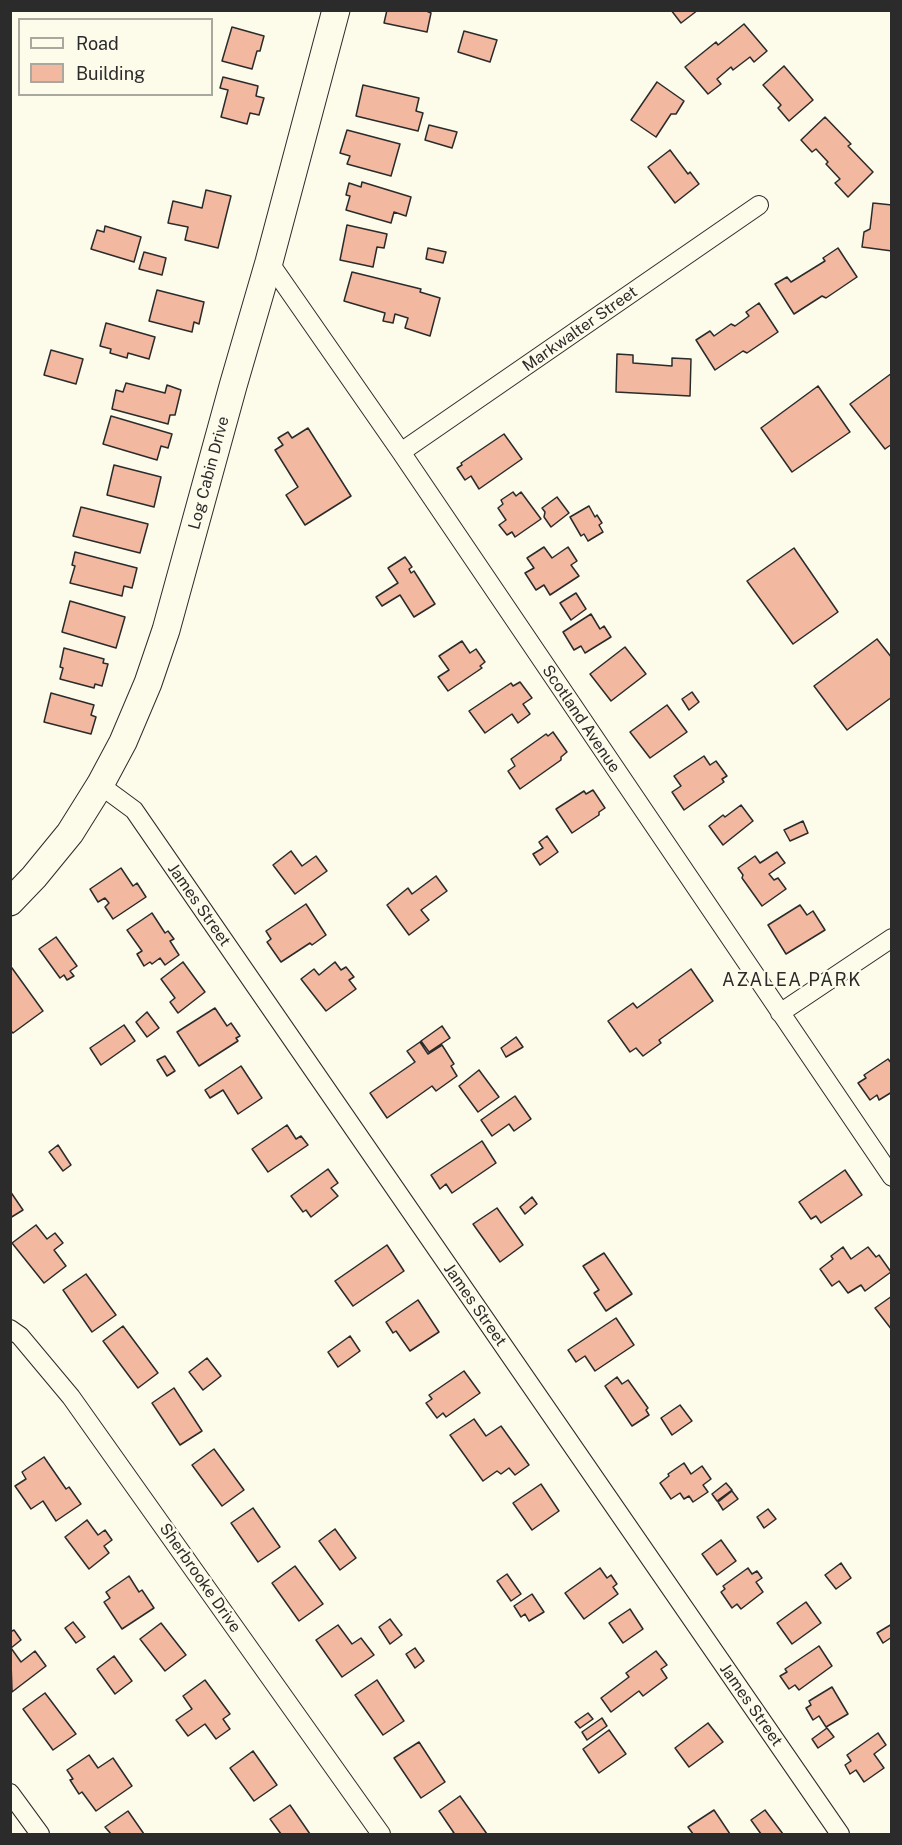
<!DOCTYPE html>
<style>
body{margin:0}
#map{position:relative;width:902px;height:1845px;overflow:hidden;background:#fdfbea;font-family:"Public Sans",sans-serif}
canvas{display:block}
.frame{position:absolute;inset:0;border:12px solid #2b2b2b;pointer-events:none}
.legend{position:absolute;left:18px;top:18px;width:195px;height:78px;box-sizing:border-box;background:#fdfbea;border:2px solid #a9a89e;margin:0;padding:8px 10px;list-style:none;font-size:18px;color:#2b2b2b}
.legend li{display:flex;align-items:center;gap:12px;height:30px}
.legend b{width:30px;border:2px solid #a9a89e}
</style>
<div id="map">
<canvas width="902" height="1845"></canvas>
<div class="frame"></div>
<ul class="legend">
<li><b style="height:8px;background:#fdfbea"></b>Road</li>
<li><b style="height:16px;background:#f2b8a0"></b>Building</li>
</ul>
</div>
<script>
const ctx = document.querySelector('canvas').getContext('2d');
ctx.lineJoin = 'round';
function paint(path, color) { ctx.fillStyle = color; ctx.fill(path, 'evenodd'); }
const poly = rows => new Path2D(rows.map(r => 'M' + r).join(''));
function trace(path, color, width, dash) { ctx.strokeStyle = color; ctx.lineWidth = width; ctx.lineCap = dash ? 'butt' : 'round'; ctx.setLineDash(dash || []); ctx.stroke(path); }
function drawText(font, color, halo, rows, align = 'center') {
  ctx.font = font + ' "Public Sans",sans-serif'; ctx.lineWidth = 4.5; ctx.setLineDash([]); ctx.textBaseline = 'middle'; ctx.strokeStyle = halo; ctx.fillStyle = color; for (const [text, x, y, turn = 0] of rows) {
    ctx.save(); ctx.translate(x, y); ctx.rotate((+turn || 0) * Math.PI / 180); ctx.textAlign = isNaN(turn) ? turn : align; if (halo) ctx.strokeText(text, 0, 0); ctx.fillText(text, 0, 0); ctx.restore();
  }
}
const building = poly([
 [387,10,424,10,431,13,427,32,384,23,387,10],
 [671,10,698,10,681,23,671,10],
 [744,24,767,51,754,62,750,57,733,70,731,67,717,79,721,84,708,94,685,67,716,42,718,45,744,24],
 [232,27,264,36,260,51,257,51,252,69,222,61,232,27],
 [464,31,497,40,490,62,458,52,464,31],
 [784,66,813,100,789,121,778,108,781,105,763,85,784,66],
 [223,77,258,86,256,96,264,98,259,115,250,113,247,124,221,117,228,90,220,88,223,77],
 [657,82,684,101,676,114,671,114,656,137,631,120,657,82],
 [363,85,419,98,416,111,423,113,418,131,356,116,363,85],
 [825,117,851,144,848,146,873,172,848,197,835,183,840,179,826,164,828,162,816,149,812,152,801,140,825,117],
 [429,125,457,132,452,148,425,140,429,125],
 [347,130,400,144,391,176,347,164,350,156,340,153,347,130],
 [670,150,688,174,690,172,699,184,675,203,648,167,670,150],
 [362,182,411,197,406,216,394,212,391,223,346,210,350,196,346,195,349,183,361,187,362,182],
 [206,190,231,196,218,248,185,240,188,227,168,223,173,201,202,208,206,190],
 [873,203,892,205,892,251,862,247,864,232,870,229,873,203],
 [347,225,387,234,384,248,377,247,373,267,340,260,347,225],
 [105,226,141,237,134,262,91,249,97,230,104,232,105,226],
 [428,248,446,252,443,263,426,259,428,248],
 [838,248,857,277,826,298,822,296,794,314,775,284,787,277,791,282,825,261,823,258,838,248],
 [144,252,166,258,162,275,139,269,144,252],
 [352,272,421,289,420,292,440,298,430,336,405,328,408,318,395,314,393,323,383,321,385,313,344,301,352,272],
 [157,290,204,302,199,324,194,322,192,332,149,321,157,290],
 [759,303,778,332,747,353,743,351,715,370,696,340,710,331,714,336,731,324,735,326,749,316,746,312,759,303],
 [106,323,155,337,149,359,128,353,127,358,110,353,111,349,100,346,106,323],
 [51,350,83,359,76,384,44,375,51,350],
 [617,354,633,355,633,363,672,366,672,358,691,359,690,396,616,392,617,354],
 [892,373,892,444,885,449,850,404,892,373],
 [126,383,165,393,167,385,181,390,175,415,170,415,168,424,112,409,116,390,123,392,126,383],
 [818,386,850,432,792,472,761,428,818,386],
 [111,416,172,434,168,448,161,446,157,460,103,444,111,416],
 [308,428,351,496,305,525,286,495,298,487,275,450,283,445,278,438,288,432,292,438,308,428],
 [504,434,522,459,479,489,471,476,465,480,457,468,462,465,461,463,504,434],
 [114,465,161,477,154,507,107,495,114,465],
 [513,492,516,496,521,492,541,519,515,537,512,532,507,535,499,525,506,520,498,508,503,504,501,500,513,492],
 [557,497,569,513,551,527,544,517,545,512,542,508,557,497],
 [589,506,595,517,597,515,602,523,599,525,603,532,588,541,584,534,581,536,570,517,589,506],
 [81,507,148,524,140,553,73,536,81,507],
 [544,547,552,558,568,547,577,561,571,565,579,576,550,595,544,585,536,590,525,573,534,568,527,558,544,547],
 [794,548,838,612,793,644,747,581,794,548],
 [75,552,137,568,132,588,124,586,122,596,70,583,75,566,72,565,75,552],
 [405,557,412,567,409,569,411,573,414,571,435,604,414,617,400,595,382,606,376,597,398,583,388,568,405,557],
 [576,593,586,609,571,620,560,603,576,593],
 [70,601,125,617,116,648,62,632,70,601],
 [591,614,600,629,604,626,611,637,585,653,581,646,574,650,563,632,591,614],
 [877,639,892,658,892,697,847,730,814,686,877,639],
 [462,641,470,653,476,649,485,662,480,666,482,668,448,691,438,677,449,670,439,656,462,641],
 [625,647,646,674,611,701,590,674,625,647],
 [64,648,104,659,103,663,108,664,102,686,95,684,94,688,60,679,63,668,60,667,64,648],
 [520,682,532,698,523,704,530,714,518,723,512,714,485,733,469,711,511,683,513,686,520,682],
 [692,692,699,702,689,710,682,699,692,692],
 [51,693,94,705,91,715,96,717,91,734,44,722,51,693],
 [667,705,687,732,650,758,630,732,667,705],
 [553,732,567,752,561,757,561,760,520,789,508,771,515,766,511,759,546,734,548,736,553,732],
 [704,756,710,765,716,761,727,776,722,779,724,782,684,810,672,792,681,786,674,776,704,756],
 [593,790,605,808,599,812,599,815,572,833,556,809,584,791,586,794,593,790],
 [741,805,753,821,723,845,709,826,723,815,725,817,741,805],
 [803,821,808,833,790,841,784,830,803,821],
 [547,836,558,852,540,865,533,854,543,848,539,842,547,836],
 [291,851,302,866,316,856,327,871,295,894,273,865,291,851],
 [777,852,785,863,769,874,774,880,778,878,786,889,762,906,742,878,743,875,738,868,755,856,760,863,777,852],
 [121,868,133,886,137,883,146,897,113,919,105,907,109,903,105,898,98,902,90,889,121,868],
 [436,876,447,891,421,910,429,920,409,935,387,905,408,888,412,894,436,876],
 [306,904,326,935,312,945,310,943,281,962,267,942,271,939,266,931,306,904],
 [800,905,807,915,813,911,825,930,786,954,768,925,800,905],
 [152,913,165,933,168,931,174,939,170,941,179,955,165,965,160,958,152,964,150,962,144,966,137,954,142,951,127,930,152,913],
 [56,937,77,966,70,971,74,976,67,980,64,975,60,978,39,949,56,937],
 [183,962,205,992,178,1013,170,1002,175,998,161,979,183,962],
 [335,962,341,970,346,967,354,977,349,980,356,989,326,1011,301,979,314,969,319,975,335,962],
 [12,968,43,1011,13,1033,10,1030,10,970,12,968],
 [691,969,713,1001,659,1040,661,1043,643,1056,636,1048,630,1052,608,1021,633,1003,637,1008,691,969],
 [215,1008,227,1026,231,1023,240,1036,236,1038,238,1041,199,1066,177,1032,215,1008],
 [147,1012,159,1028,147,1037,136,1022,147,1012],
 [124,1025,135,1041,101,1065,90,1048,124,1025],
 [442,1026,450,1038,429,1052,421,1041,442,1026],
 [516,1037,523,1047,506,1057,501,1048,516,1037],
 [420,1042,428,1054,442,1045,454,1064,451,1066,457,1076,436,1091,432,1086,387,1118,370,1093,415,1062,407,1051,420,1042],
 [165,1056,175,1071,167,1076,157,1060,165,1056],
 [888,1059,892,1064,892,1092,879,1100,877,1095,870,1100,858,1083,866,1078,864,1075,888,1059],
 [241,1066,262,1098,238,1114,223,1090,210,1098,205,1090,241,1066],
 [479,1070,499,1097,478,1112,459,1086,479,1070],
 [515,1096,531,1119,514,1131,509,1124,492,1136,481,1120,515,1096],
 [287,1125,296,1139,301,1136,308,1145,268,1172,252,1149,287,1125],
 [482,1141,496,1163,452,1193,446,1184,440,1189,431,1175,482,1141],
 [58,1145,71,1165,63,1171,49,1152,58,1145],
 [328,1169,338,1183,331,1188,338,1196,311,1217,306,1210,303,1212,291,1196,328,1169],
 [845,1170,862,1195,821,1223,816,1216,811,1219,799,1202,845,1170],
 [10,1191,23,1210,10,1218,10,1191],
 [532,1197,537,1204,525,1214,520,1207,532,1197],
 [497,1208,523,1245,500,1262,473,1224,497,1208],
 [36,1225,47,1239,55,1233,63,1243,54,1250,66,1266,44,1283,12,1243,36,1225],
 [387,1245,404,1271,353,1306,335,1281,387,1245],
 [843,1247,851,1259,868,1247,876,1257,879,1255,891,1272,865,1291,861,1285,848,1293,839,1281,832,1286,820,1269,833,1259,831,1256,843,1247],
 [604,1253,632,1294,606,1311,594,1293,599,1290,583,1266,604,1253],
 [86,1274,116,1315,92,1332,63,1290,86,1274],
 [892,1296,892,1330,875,1308,892,1296],
 [418,1300,439,1332,410,1351,396,1331,393,1333,386,1322,418,1300],
 [616,1318,634,1345,595,1371,585,1356,576,1362,568,1350,616,1318],
 [123,1326,158,1373,138,1388,103,1341,123,1326],
 [350,1336,360,1351,338,1367,328,1352,350,1336],
 [207,1358,221,1376,203,1390,189,1372,207,1358],
 [464,1371,480,1393,446,1417,443,1413,437,1418,426,1403,432,1399,429,1395,464,1371],
 [617,1377,622,1384,628,1380,648,1408,646,1410,649,1415,632,1426,605,1386,617,1377],
 [174,1388,202,1431,180,1445,152,1403,174,1388],
 [680,1405,692,1421,672,1435,661,1418,680,1405],
 [474,1419,486,1436,501,1426,529,1465,515,1475,509,1468,501,1474,497,1471,483,1481,450,1435,474,1419],
 [214,1449,244,1490,222,1506,192,1465,214,1449],
 [44,1457,66,1489,69,1487,81,1504,56,1521,43,1501,31,1509,15,1486,26,1479,22,1472,44,1457],
 [684,1463,691,1474,702,1466,711,1479,703,1485,708,1492,693,1502,689,1496,684,1499,680,1493,671,1499,660,1483,669,1476,668,1474,684,1463],
 [726,1483,732,1490,717,1501,712,1494,726,1483],
 [541,1484,559,1511,532,1530,513,1503,541,1484],
 [732,1491,738,1499,723,1510,718,1502,732,1491],
 [253,1508,280,1547,258,1562,231,1523,253,1508],
 [768,1509,776,1519,764,1528,757,1517,768,1509],
 [87,1520,98,1535,105,1530,112,1540,104,1546,109,1553,89,1569,65,1537,87,1520],
 [335,1529,356,1558,340,1570,319,1541,335,1529],
 [721,1540,736,1561,717,1575,702,1554,721,1540],
 [841,1563,851,1578,836,1589,825,1575,841,1563],
 [295,1566,323,1604,299,1621,272,1583,295,1566],
 [600,1568,607,1578,611,1575,617,1584,613,1587,618,1594,584,1619,565,1593,600,1568],
 [748,1568,752,1574,757,1571,762,1578,756,1582,763,1592,741,1609,737,1604,732,1608,721,1592,725,1589,723,1586,748,1568],
 [507,1574,521,1594,511,1601,497,1581,507,1574],
 [129,1576,139,1592,142,1590,154,1608,122,1629,104,1602,110,1598,106,1592,129,1576],
 [532,1594,544,1612,529,1621,525,1614,521,1617,514,1606,532,1594],
 [806,1602,821,1623,792,1644,777,1623,806,1602],
 [630,1609,643,1629,623,1643,609,1623,630,1609],
 [390,1619,402,1635,390,1644,379,1627,390,1619],
 [73,1622,85,1637,76,1643,65,1628,73,1622],
 [161,1623,186,1655,165,1671,140,1639,161,1623],
 [892,1624,892,1637,883,1643,877,1633,892,1624],
 [338,1625,352,1644,361,1638,374,1655,342,1677,316,1640,338,1625],
 [14,1630,21,1640,11,1648,21,1662,35,1651,46,1666,12,1692,10,1632,14,1630],
 [819,1646,832,1666,799,1690,795,1685,789,1689,780,1676,787,1672,785,1669,819,1646],
 [415,1648,424,1661,415,1668,406,1654,415,1648],
 [656,1651,667,1665,661,1669,667,1678,643,1696,639,1691,611,1712,601,1698,629,1677,626,1673,656,1651],
 [114,1656,132,1681,115,1694,97,1669,114,1656],
 [205,1680,230,1714,223,1719,230,1729,216,1739,205,1724,188,1736,176,1720,192,1709,183,1696,205,1680],
 [377,1680,404,1721,383,1735,355,1695,377,1680],
 [832,1687,848,1714,826,1727,819,1716,813,1720,806,1708,811,1705,809,1701,832,1687],
 [45,1693,76,1734,53,1750,23,1709,45,1693],
 [588,1713,593,1719,580,1728,575,1722,588,1713],
 [602,1718,607,1726,587,1740,582,1732,602,1718],
 [708,1723,723,1742,689,1767,675,1748,708,1723],
 [827,1728,834,1737,818,1748,812,1739,827,1728],
 [609,1730,626,1754,599,1773,583,1749,609,1730],
 [878,1733,886,1745,874,1754,884,1768,864,1782,856,1770,850,1774,845,1765,851,1761,847,1755,878,1733],
 [419,1742,445,1782,421,1798,394,1758,419,1742],
 [253,1751,277,1785,254,1801,230,1768,253,1751],
 [89,1755,98,1768,113,1758,132,1786,96,1811,82,1792,79,1794,70,1780,73,1779,67,1770,89,1755],
 [460,1796,487,1834,451,1834,454,1833,439,1811,460,1796],
 [290,1805,310,1834,281,1834,270,1819,290,1805],
 [714,1810,730,1834,693,1834,688,1827,714,1810],
 [765,1810,783,1834,761,1834,751,1820,765,1810],
 [128,1811,144,1834,111,1834,105,1827,128,1811]
]);
paint(building, '#f2b8a0');
trace(building, '#2b2b2b', 1.5);
const street = poly([
 [269,262,401,452,892,1177],
 [401,452,759,205],
 [100,785,134,810,840,1834],
 [780,1013,892,938],
 [10,1329,20,1336,71,1397,381,1834],
 [10,1793,40,1834]
]);
const secondary = poly([
 [10,902,34,877,70,833,100,785,123,742,148,683,166,630,233,386,269,262,336,10]
]);
trace(street, '#2b2b2b', 20);
trace(secondary, '#2b2b2b', 29);
trace(street, '#fdfbea', 18);
trace(secondary, '#fdfbea', 27);
drawText('16px', '#2b2b2b', '#fdfbea', [
 ["Markwalter Street",580,329,-35],
 ["Log Cabin Drive",209,473,-75],
 ["Scotland Avenue",581,719,56],
 ["James Street",199,905,55],
 ["James Street",475,1305,55],
 ["Sherbrooke Drive",200,1578,55],
 ["James Street",751,1705,55]
]);
ctx.letterSpacing = '1.5px';
drawText('18px', '#2b2b2b', '#fdfbea', [
 ["AZALEA PARK",792,980]
]);
ctx.letterSpacing = '0px';
</script>
